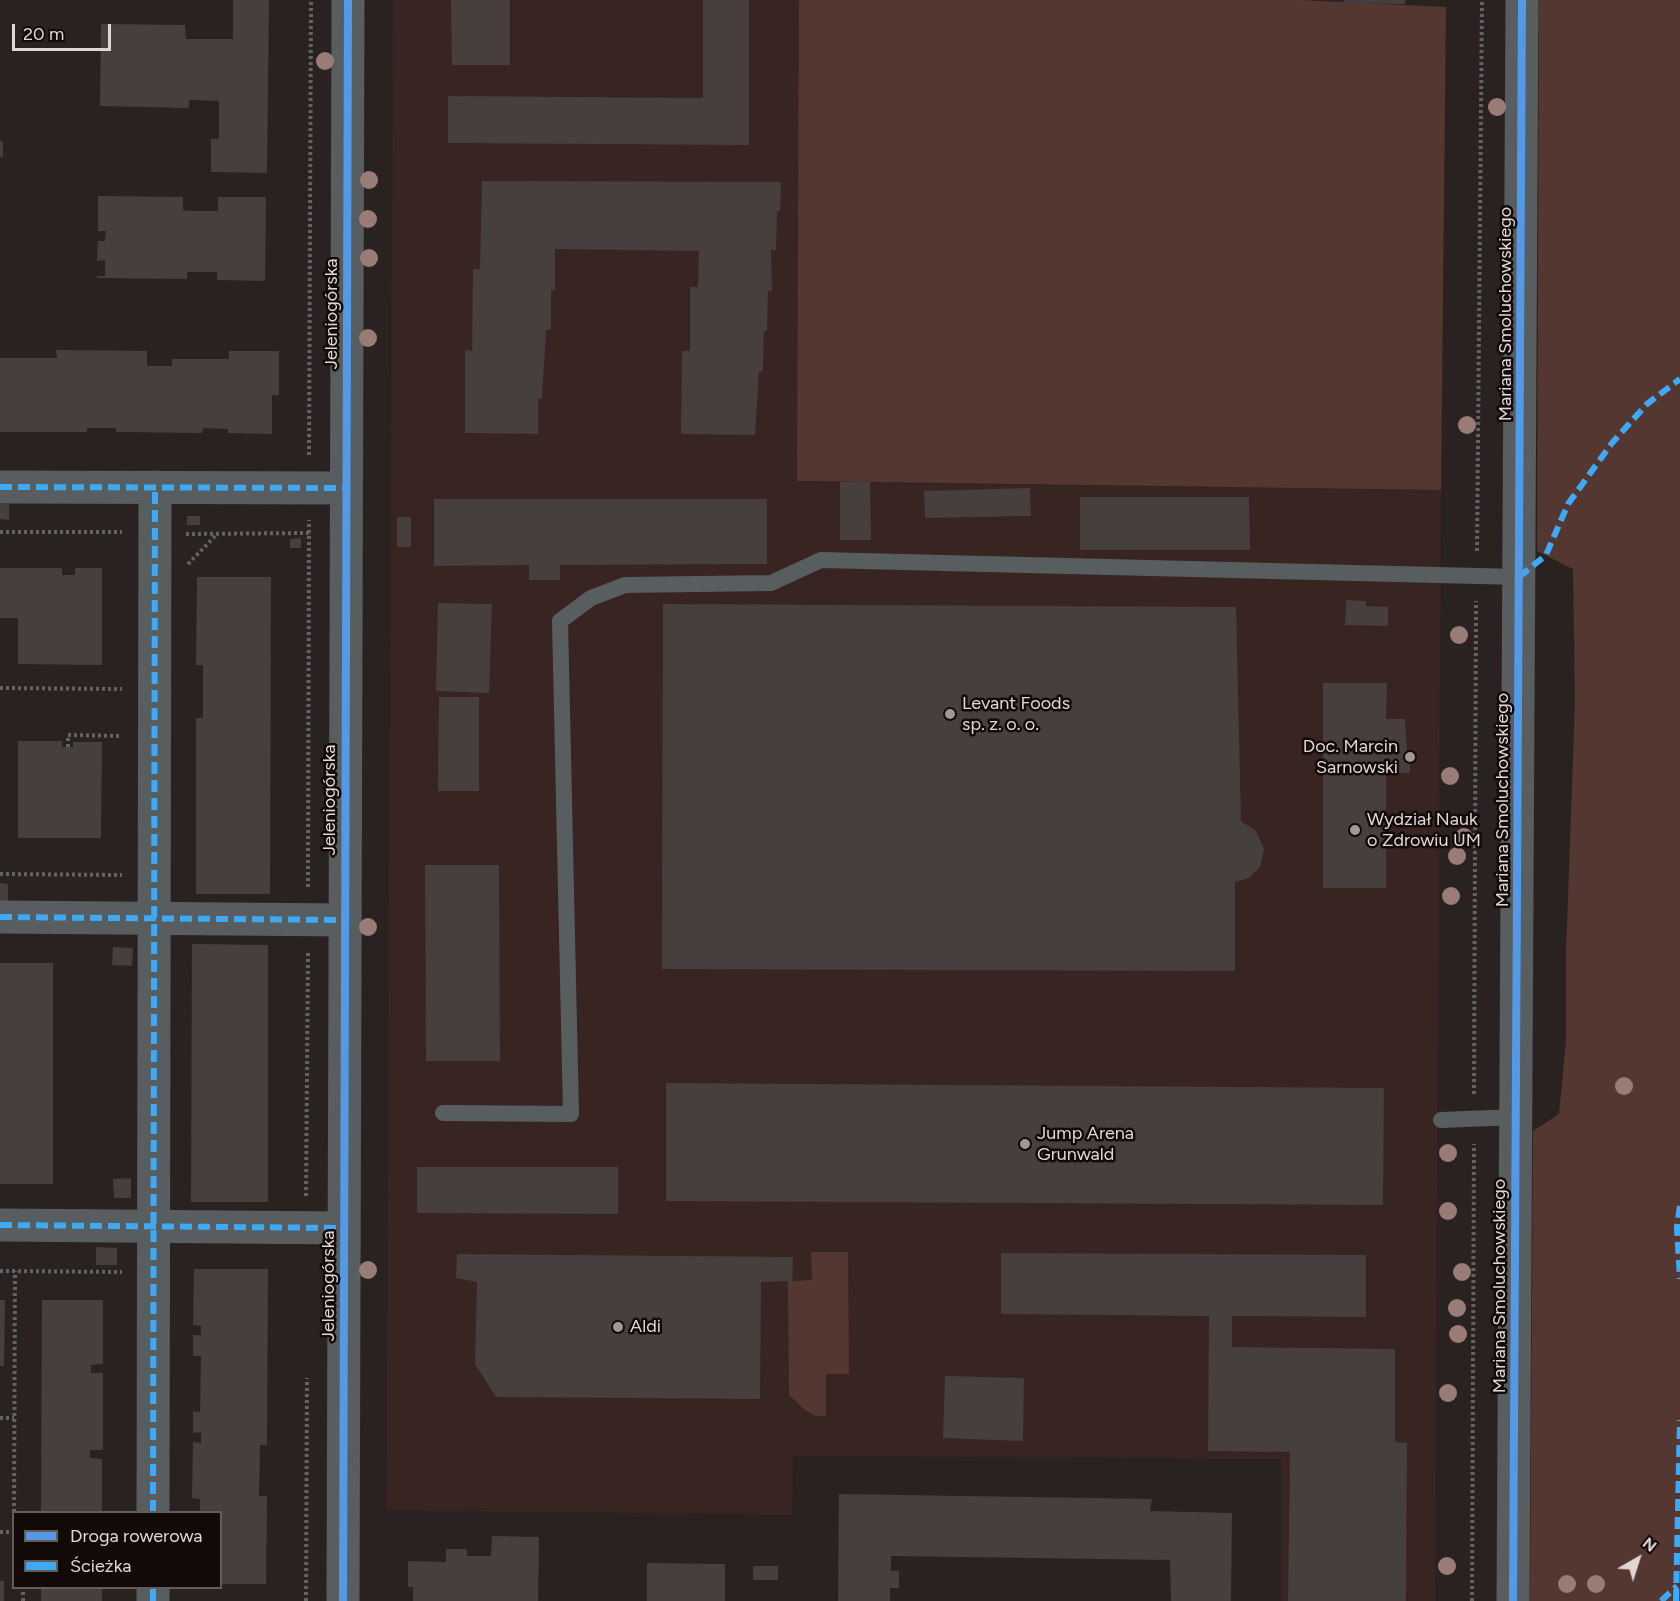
<!DOCTYPE html>
<meta charset="utf-8">
<style>
body{margin:0}
#map{position:relative;width:1680px;height:1601px;overflow:hidden;background:#2a2220;font-family:Figtree,sans-serif}
canvas{display:block}
.legend{position:absolute;left:12px;top:1511px;width:210px;height:78px;box-sizing:border-box;background:#110a09;border:2px solid #645c5a;margin:0;padding:8px 10px;list-style:none;font-size:18px;color:#e1d6d4}
.legend li{display:flex;align-items:center;gap:12px;height:30px}
.legend b{width:30px;border:2px solid #645c5a}
.north{position:absolute;left:1608px;top:1529px;width:60px;height:60px;-webkit-text-stroke:4px #110a09;paint-order:stroke;rotate:39deg;font-size:16px;font-weight:700;line-height:24px;text-align:center;color:#e1d6d4}
.north::after{content:'';display:block;margin:auto;width:21px;height:27px;background:#e1d6d4;clip-path:polygon(50% 0,100% 100%,50% 72%,0 100%)}
.scale{position:absolute;left:12px;top:24px;width:99px;height:27px;box-sizing:border-box;border:3px solid #e1d6d4;border-top:0;padding-left:8px;font-size:18px;line-height:21px;white-space:nowrap;color:#e1d6d4;-webkit-text-stroke:4px #110a09;paint-order:stroke}
</style>
<div id="map">
<canvas width="1680" height="1601"></canvas>
<ul class="legend">
<li><b style="height:8px;background:#5399e6"></b>Droga rowerowa</li>
<li><b style="height:8px;background:#3fa9f5"></b>Ścieżka</li>
</ul>
<div class="north">N</div>
<div class="scale">20 m</div>
</div>
<script>
const ctx = document.querySelector('canvas').getContext('2d');
ctx.lineJoin = 'round';
function paint(path, color) { ctx.fillStyle = color; ctx.fill(path, 'evenodd'); }
const poly = rows => new Path2D(rows.map(r => 'M' + r).join(''));
function trace(path, color, width, dash) { ctx.strokeStyle = color; ctx.lineWidth = width; ctx.lineCap = dash ? 'butt' : 'round'; ctx.setLineDash(dash || []); ctx.stroke(path); }
function drawText(font, color, halo, rows, align = 'center') {
  ctx.font = font + ' Figtree,sans-serif'; ctx.lineWidth = 5; ctx.setLineDash([]); ctx.textBaseline = 'middle'; ctx.strokeStyle = halo; ctx.fillStyle = color; for (const [text, x, y, turn = 0] of rows) {
    ctx.save(); ctx.translate(x, y); ctx.rotate((+turn || 0) * Math.PI / 180); ctx.textAlign = isNaN(turn) ? turn : align; if (halo) ctx.strokeText(text, 0, 0); ctx.fillText(text, 0, 0); ctx.restore();
  }
}
paint(poly([
 [393,0,800,0,798,482,1441,490,1435,1601,1281,1601,1281,1459,793,1456,792,1515,386,1510]
]), '#382421');
paint(poly([
 [799,0,1300,0,1446,7,1441,490,797,481],
 [1539,0,1680,0,1680,1601,1530,1601,1533,1131,1559,1114,1566,1041,1566,953,1575,702,1573,569,1537,551],
 [811,1252,848,1252,849,1374,826,1374,826,1416,815,1416,805,1410,789,1395,788,1291,792,1291,792,1281,812,1280]
]), '#543731');
paint(poly([
 [233,0,269,0,267,173,211,172,211,139,219,139,219,101,189,100,189,108,100,106,101,24,185,25,186,39,233,39],
 [451,0,510,0,510,65,452,65],
 [703,0,749,0,749,145,448,143,448,96,703,98],
 [1344,0,1405,0,1405,4,1344,3],
 [0,141,3,142,3,157,0,157],
 [482,181,781,182,780,211,777,211,776,250,771,250,772,291,768,291,767,331,764,331,763,371,759,372,755,435,681,434,682,351,690,351,690,287,698,287,699,251,555,249,555,290,551,290,551,330,546,330,542,399,538,399,538,434,465,433,465,350,472,351,473,269,480,269],
 [98,196,183,197,183,210,188,211,218,211,218,197,266,197,265,281,217,280,217,272,187,272,187,279,97,278,97,276,105,276,105,260,97,261,98,241,105,241,106,231,98,231],
 [56,350,147,351,147,366,172,366,172,359,229,359,229,351,279,351,279,395,272,395,272,434,228,433,228,429,203,428,202,433,116,432,116,428,87,428,87,432,0,432,0,358,57,358],
 [840,482,870,482,871,540,840,540],
 [1030,488,1031,516,925,518,924,491],
 [1080,497,1249,497,1250,550,1080,550],
 [434,499,767,499,767,564,560,565,560,580,529,580,529,565,434,566],
 [0,504,9,504,9,520,0,519],
 [187,516,200,516,200,525,187,525],
 [397,517,411,517,411,547,397,547],
 [301,538,301,548,290,548,290,539],
 [0,568,62,568,62,575,75,575,75,568,102,568,102,665,18,664,18,618,0,618],
 [197,577,271,577,270,894,196,894,196,718,203,718,203,665,196,665],
 [1346,600,1366,601,1366,606,1388,607,1388,626,1345,625],
 [438,603,492,604,489,693,436,691],
 [663,604,1236,607,1241,821,1256,831,1264,849,1260,867,1249,878,1235,882,1235,971,662,969],
 [1323,683,1387,683,1386,719,1405,719,1407,751,1410,751,1410,773,1386,773,1386,888,1323,888],
 [439,697,479,697,479,791,438,791],
 [18,741,62,741,62,747,73,747,73,742,102,742,101,838,18,838],
 [425,865,499,865,500,1061,426,1061],
 [0,883,8,884,8,902,0,902],
 [192,944,268,945,268,1202,191,1202],
 [113,947,133,948,132,966,112,965],
 [0,963,53,963,53,1184,0,1184],
 [666,1083,1384,1088,1383,1205,666,1201],
 [417,1167,618,1167,618,1214,417,1213],
 [131,1178,131,1198,114,1198,113,1179],
 [96,1247,117,1248,117,1265,96,1265],
 [1001,1253,1366,1255,1366,1317,1232,1316,1232,1347,1395,1349,1395,1442,1407,1443,1406,1601,1288,1601,1290,1452,1208,1451,1209,1316,1001,1314],
 [457,1254,793,1257,792,1291,788,1291,788,1281,761,1282,760,1399,496,1397,475,1364,477,1282,456,1278],
 [194,1269,268,1269,267,1445,260,1445,259,1496,267,1496,266,1584,220,1584,220,1512,200,1512,200,1499,192,1498,193,1442,201,1443,201,1432,193,1433,193,1411,200,1412,201,1356,193,1356,193,1335,201,1335,201,1326,193,1325],
 [0,1300,5,1300,4,1366,0,1366],
 [42,1300,103,1300,103,1364,91,1365,91,1373,103,1373,103,1450,90,1450,90,1458,102,1459,102,1512,41,1512],
 [945,1376,1024,1378,1023,1441,943,1438],
 [839,1494,1152,1499,1150,1511,1232,1513,1231,1601,1171,1601,1170,1560,891,1556,891,1571,899,1571,899,1588,890,1588,890,1601,838,1601],
 [492,1536,539,1537,538,1601,413,1601,413,1587,408,1587,408,1561,446,1562,446,1549,467,1549,467,1556,491,1556],
 [647,1563,725,1564,725,1601,647,1601],
 [753,1566,778,1566,778,1580,753,1580],
 [0,1581,4,1581,4,1601,0,1601],
 [41,1588,102,1588,102,1601,41,1601]
]), '#463f3e');
trace(poly([
 [309,455,311,0],
 [0,532,122,532],
 [186,534,309,533],
 [1477,551,1482,0],
 [188,564,217,534],
 [0,688,122,689],
 [68,747,68,735,121,736],
 [0,874,122,875],
 [308,887,309,520],
 [1474,1094,1476,601],
 [306,1196,308,952],
 [0,1271,122,1272],
 [0,1418,14,1418],
 [14,1512,15,1271],
 [0,1532,14,1532],
 [23,1601,23,1588],
 [306,1601,307,1378],
 [1472,1601,1474,1144]
]), '#616263', 4, [3, 3]);
trace(poly([
 [443,1113,571,1114,560,621,591,598,625,585,771,583,821,560,1519,577],
 [1441,1120,1516,1117]
]), '#585d5f', 16);
trace(poly([
 [0,487,346,488],
 [0,917,345,920],
 [0,1225,344,1228],
 [153,1512,155,487],
 [153,1601,153,1588],
 [343,1601,348,0],
 [1513,1601,1522,0]
]), '#585d5f', 33);
trace(poly([
 [0,487,346,488],
 [1519,577,1546,555,1568,504,1612,443,1647,404,1680,379],
 [0,917,345,920],
 [1680,1206,1677,1227,1680,1279],
 [0,1225,344,1228],
 [153,1512,155,487],
 [153,1601,153,1588],
 [1661,1601,1677,1586],
 [1676,1601,1680,1420]
]), '#3fa9f5', 6, [12, 6]);
trace(poly([
 [343,1601,348,0],
 [1513,1601,1522,0]
]), '#5399e6', 8);
ctx.fillStyle = '#9a7c77';
for (const [x, y] of [
 [325,61],
 [1497,107],
 [369,180],
 [368,219],
 [369,258],
 [368,338],
 [1467,425],
 [1459,635],
 [1450,776],
 [1464,837],
 [1457,856],
 [1451,896],
 [368,927],
 [1624,1086],
 [1448,1153],
 [1448,1211],
 [368,1270],
 [1462,1272],
 [1457,1308],
 [1458,1334],
 [1448,1393],
 [1447,1566],
 [1567,1584],
 [1596,1584]
]) { ctx.beginPath(); ctx.arc(x, y, 9, 0, 2 * Math.PI); ctx.fill(); }
for (const [x, y, r, color] of [
 [950,714,6,"#a19795"],
 [1410,757,6,"#a19795"],
 [1355,830,6,"#a19795"],
 [1025,1144,6,"#a19795"],
 [618,1327,6,"#a19795"]
]) { const dot = new Path2D(); dot.arc(x, y, r, 0, 2 * Math.PI); ctx.fillStyle = color; ctx.fill(dot); trace(dot, '#110a09', 2); }
drawText('18px', '#e1d6d4', '#110a09', [
 ["Jeleniogórska",332,314,-90],
 ["Mariana Smoluchowskiego",1506,314,-90],
 ["Jeleniogórska",330,800,-90],
 ["Mariana Smoluchowskiego",1503,800,-90],
 ["Jeleniogórska",329,1286,-90],
 ["Mariana Smoluchowskiego",1500,1286,-90]
]);
drawText('18px', '#e1d6d4', '#110a09', [
 ["Levant Foods",962,704],
 ["sp. z. o. o.",962,725],
 ["Doc. Marcin",1398,747,"right"],
 ["Sarnowski",1398,768,"right"],
 ["Wydział Nauk",1367,820],
 ["o Zdrowiu UM",1367,841],
 ["Jump Arena",1037,1134],
 ["Grunwald",1037,1155],
 ["Aldi",630,1327]
], 'left');
</script>
